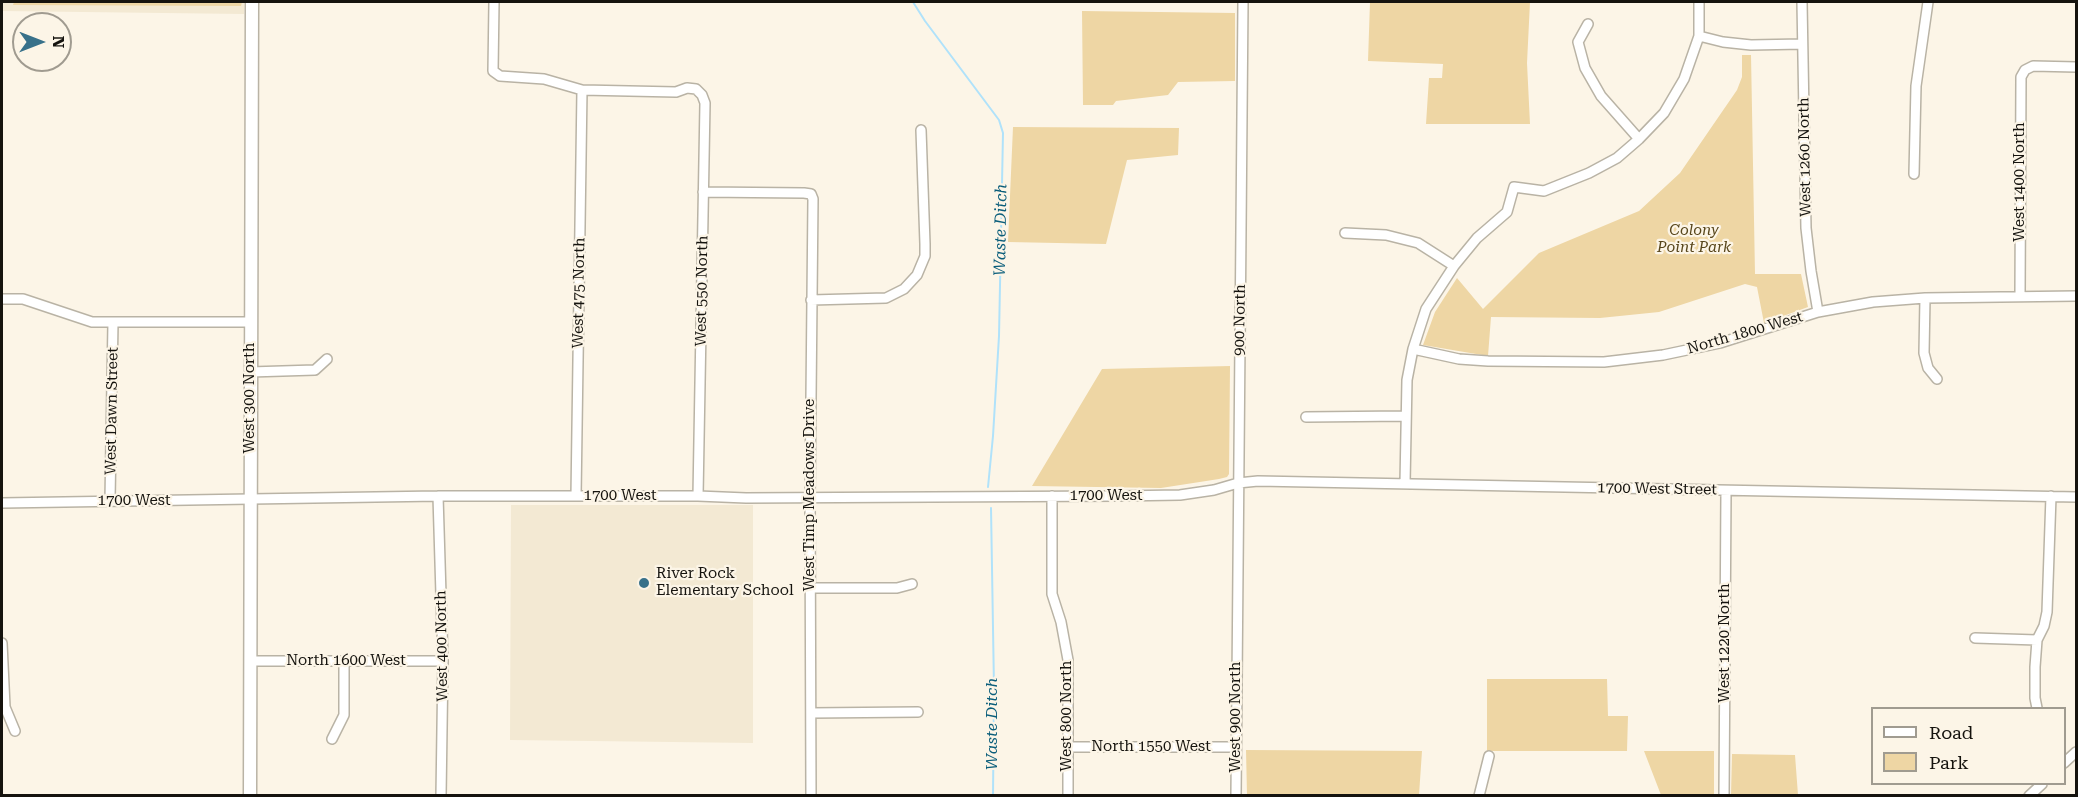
<!DOCTYPE html>
<style>
body{margin:0}
#map{position:relative;width:2078px;height:797px;overflow:hidden;background:#fcf5e7;font-family:"Roboto Serif",serif}
canvas{display:block}
.frame{position:absolute;inset:0;border:3px solid #15130e;pointer-events:none}
.legend{position:absolute;left:1871px;top:707px;width:195px;height:78px;box-sizing:border-box;background:#fcf5e7;border:2px solid #a09b90;margin:0;padding:8px 10px;list-style:none;font-size:18px;color:#15130e}
.legend li{display:flex;align-items:center;gap:12px;height:30px}
.legend b{width:30px;border:2px solid #a09b90}
.north{position:absolute;left:12px;top:12px;width:60px;height:60px;box-sizing:border-box;background:#fcf5e7;border:2px solid #a09b90;border-radius:50%;rotate:90deg;font-size:16px;font-weight:700;line-height:24px;text-align:center;color:#15130e}
.north::after{content:'';display:block;margin:auto;width:21px;height:27px;background:#38718a;clip-path:polygon(50% 0,100% 100%,50% 72%,0 100%)}
</style>
<div id="map">
<canvas width="2078" height="797"></canvas>
<div class="frame"></div>
<ul class="legend">
<li><b style="height:8px;background:#fff"></b>Road</li>
<li><b style="height:16px;background:#eed6a4"></b>Park</li>
</ul>
<div class="north">N</div>
</div>
<script>
const ctx = document.querySelector('canvas').getContext('2d');
ctx.lineJoin = 'round';
function paint(path, color) { ctx.fillStyle = color; ctx.fill(path, 'evenodd'); }
const poly = rows => new Path2D(rows.map(r => 'M' + r).join(''));
function trace(path, color, width, dash) { ctx.strokeStyle = color; ctx.lineWidth = width; ctx.lineCap = dash ? 'butt' : 'round'; ctx.setLineDash(dash || []); ctx.stroke(path); }
function drawText(font, color, halo, rows, align = 'center') {
  ctx.font = font + ' "Roboto Serif",serif'; ctx.lineWidth = 4.5; ctx.setLineDash([]); ctx.textBaseline = 'middle'; ctx.strokeStyle = halo; ctx.fillStyle = color; for (const [text, x, y, turn = 0] of rows) {
    ctx.save(); ctx.translate(x, y); ctx.rotate((+turn || 0) * Math.PI / 180); ctx.textAlign = isNaN(turn) ? turn : align; if (halo) ctx.strokeText(text, 0, 0); ctx.fillText(text, 0, 0); ctx.restore();
  }
}
paint(poly([
 [2,2,244,2,244,14,2,11],
 [511,505,753,505,753,743,510,740]
]), '#f3e9d3');
paint(poly([
 [14,2,242,2,241,6,13,5],
 [1370,2,1530,2,1527,63,1530,124,1426,124,1429,78,1442,78,1443,64,1368,61],
 [1082,11,1235,13,1235,81,1178,82,1168,95,1116,101,1113,105,1083,105],
 [1742,55,1751,55,1755,274,1801,274,1808,307,1764,323,1757,287,1745,284,1659,312,1600,318,1491,317,1488,356,1423,345,1435,312,1457,278,1483,309,1539,253,1639,211,1680,173,1737,90,1742,77],
 [1013,127,1179,128,1178,155,1127,160,1106,244,1008,242],
 [1230,366,1229,474,1227,477,1219,479,1161,488,1032,486,1102,369],
 [1487,679,1607,679,1608,716,1628,716,1627,751,1487,751],
 [1246,750,1422,751,1419,795,1247,795],
 [1644,751,1714,751,1714,795,1661,795],
 [1732,754,1795,755,1798,795,1731,795]
]), '#eed6a4');
trace(poly([
 [913,2,925,21,999,120,1003,133,999,336,993,436,988,487],
 [991,508,994,688,993,796]
]), '#b0e2fa', 2);
const minor = poly([
 [494,2,493,71,500,76,544,79,582,90,676,92,687,88,696,89,702,95,705,103,698,496],
 [1802,2,1806,228,1811,271,1818,312],
 [1588,24,1578,42,1585,68,1601,96,1639,139],
 [1699,36,1723,42,1751,45,1802,44],
 [1914,174,1916,86,1928,2],
 [703,192,804,193,811,194,813,199,810,498,811,796],
 [1345,233,1386,235,1418,243,1454,266],
 [2020,296,2021,77,2025,70,2033,66,2076,67],
 [1925,298,1924,353,1928,368,1937,379],
 [2,299,23,299,92,322,250,322],
 [811,300,886,298,904,289,917,275,925,256,925,244,921,130],
 [1413,349,1459,359,1488,361,1604,362,1663,355,1720,343,1818,312,1873,302,1925,298,2076,296],
 [250,372,315,370,327,359],
 [1306,417,1406,416],
 [1405,483,1407,380,1413,349,1426,309,1454,266,1477,238,1507,212,1514,187,1544,191,1589,173,1617,158,1639,139,1664,113,1684,79,1699,36,1699,2],
 [438,496,443,661,441,796],
 [576,496,582,90],
 [1052,496,1052,594,1061,622,1068,660,1068,796],
 [110,500,113,322],
 [2,503,438,496,698,496,746,498,1118,496,1180,495,1214,490,1238,483,1258,481,2076,497],
 [810,588,897,588,912,584],
 [1975,638,2037,640],
 [2,643,5,707,15,731],
 [250,661,443,661],
 [2037,708,2035,698,2035,667,2037,640,2044,626,2047,612,2051,496],
 [811,713,918,712],
 [332,739,344,715,344,661],
 [1068,747,1235,747],
 [2064,763,2076,752],
 [1236,796,1243,2],
 [1479,796,1489,756],
 [1724,796,1726,491],
 [2029,796,2042,784]
]);
const tertiary = poly([
 [250,796,252,2]
]);
trace(minor, '#b9b3a5', 12);
trace(tertiary, '#b9b3a5', 15);
trace(minor, '#fff', 9);
trace(tertiary, '#fff', 12);
for (const [x, y, r, color] of [
 [644,583,6,"#38718a"]
]) { const dot = new Path2D(); dot.arc(x, y, r, 0, 2 * Math.PI); ctx.fillStyle = color; ctx.fill(dot); trace(dot, '#fcf5e7', 2); }
drawText('15px', '#15130e', '#fcf5e7', [
 ["West 1260 North",1805,157,-91],
 ["West 1400 North",2020,182,-90],
 ["West 550 North",702,291,-89],
 ["West 475 North",579,293,-89],
 ["900 North",1240,320,-89],
 ["North 1800 West",1745,333,-16],
 ["West 300 North",250,398,-90],
 ["West Dawn Street",112,411,-89],
 ["1700 West Street",1657,489,1],
 ["West Timp Meadows Drive",810,495,-90],
 ["1700 West",620,496],
 ["1700 West",1106,496],
 ["1700 West",134,501],
 ["West 1220 North",1725,643,-90],
 ["West 400 North",442,646,-91],
 ["North 1600 West",346,661],
 ["West 800 North",1067,716,-90],
 ["West 900 North",1236,717,-90],
 ["North 1550 West",1151,747]
]);
drawText('italic 15px', '#58461b', '#fcf5e7', [
 ["Colony",1694,231],
 ["Point Park",1694,248]
]);
drawText('15px', '#15130e', '#fcf5e7', [
 ["River Rock",656,574],
 ["Elementary School",656,591]
], 'left');
drawText('italic 16px', '#0b5e7b', '#fcf5e7', [
 ["Waste Ditch",1001,230,-89],
 ["Waste Ditch",992,724,-90]
]);
</script>
